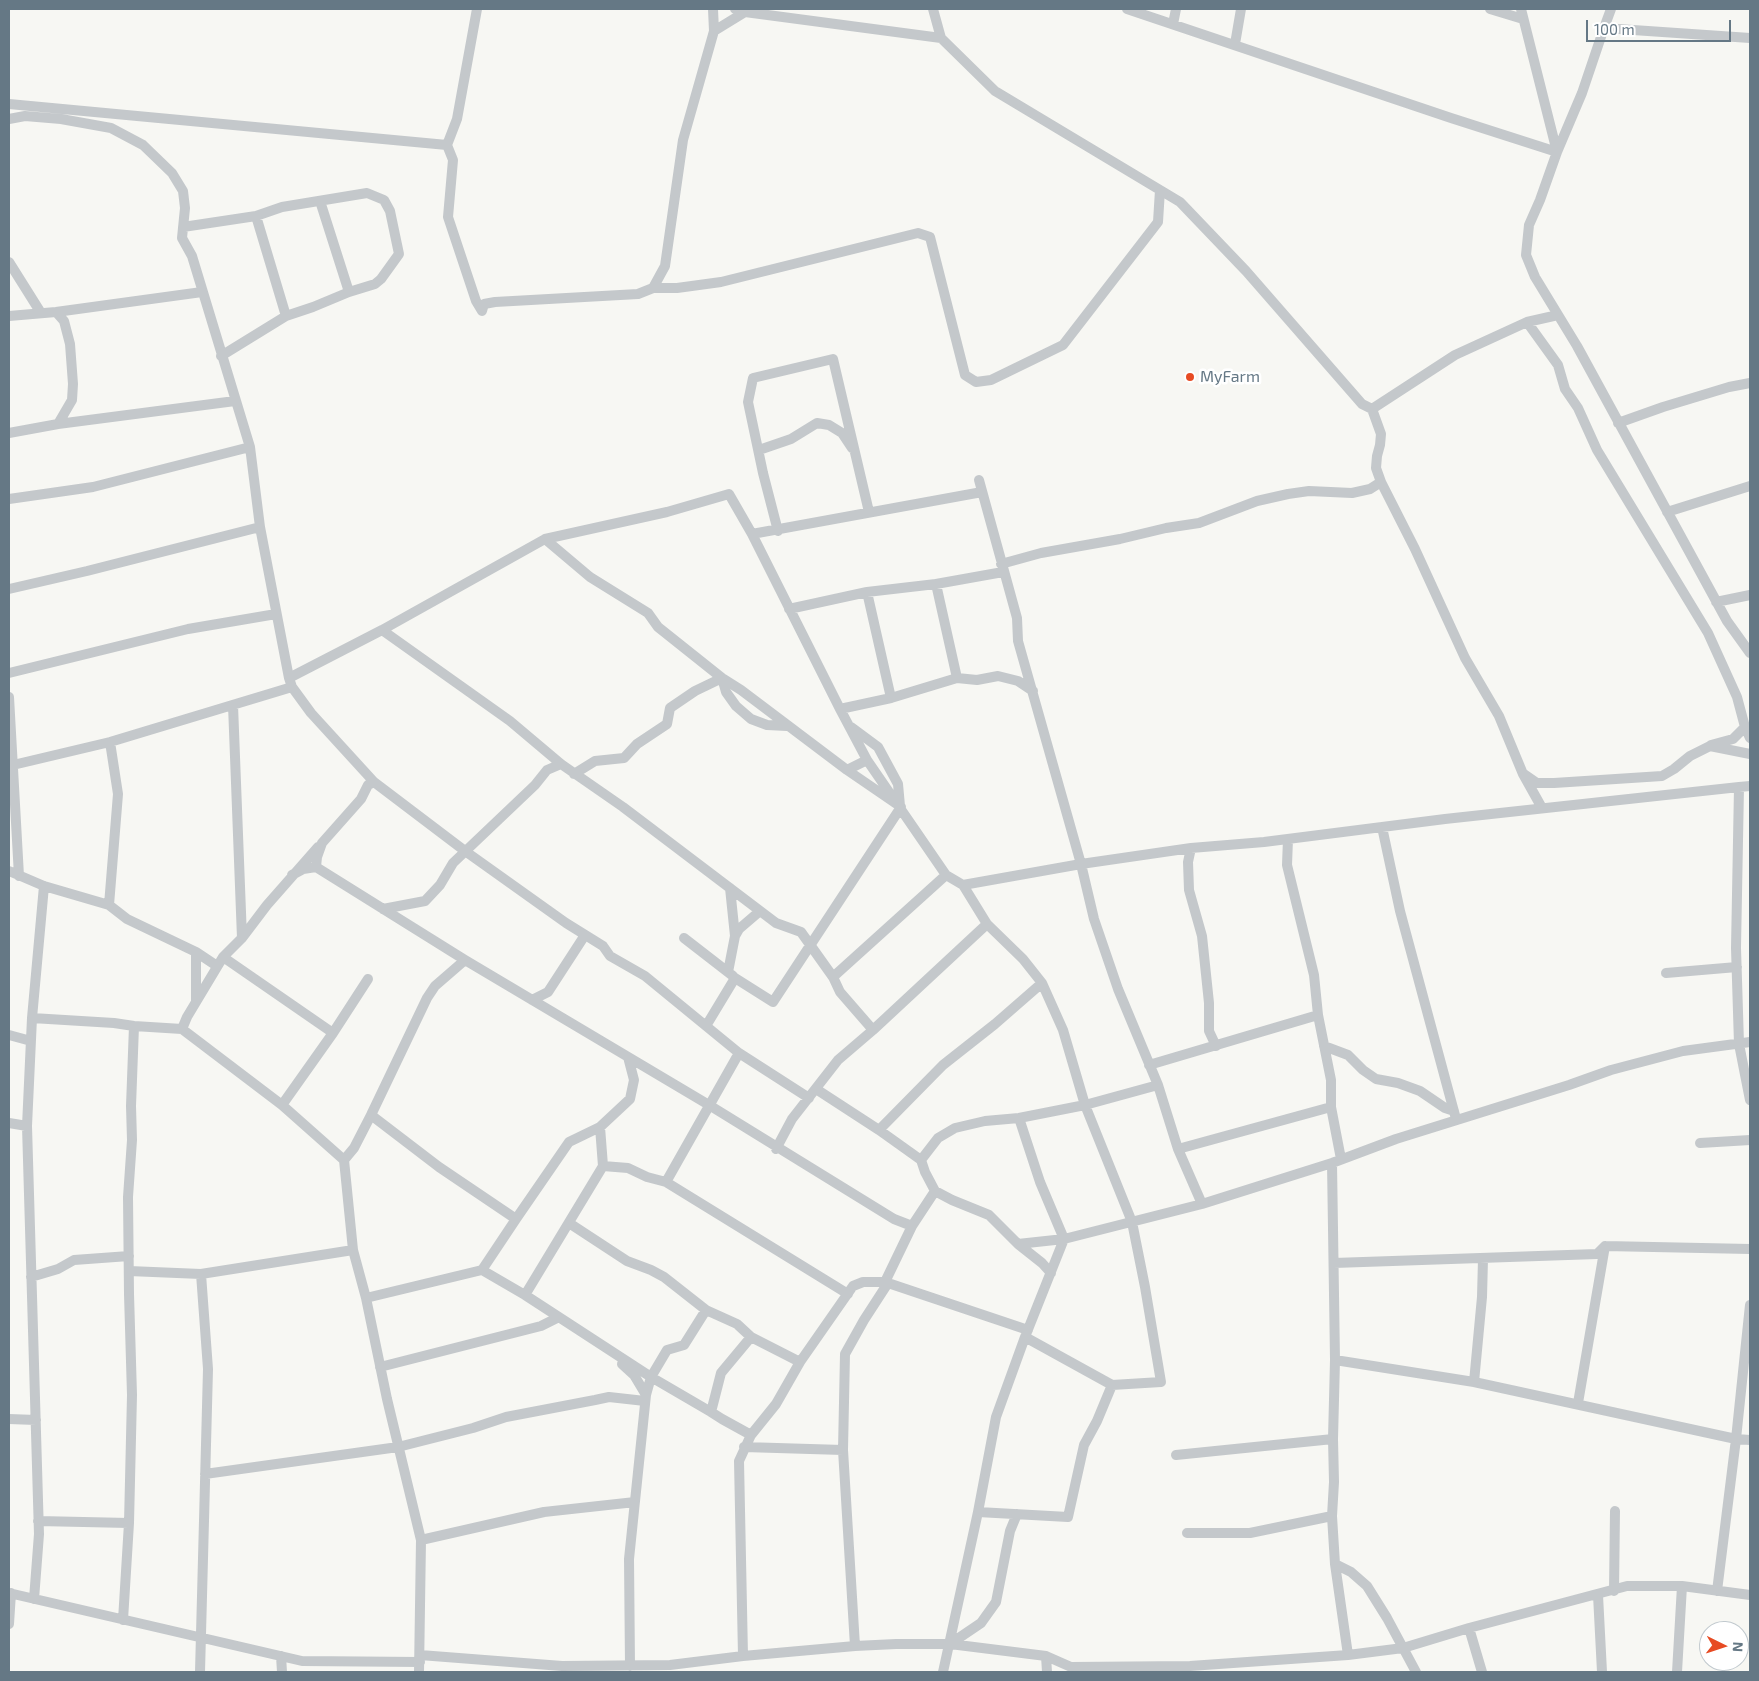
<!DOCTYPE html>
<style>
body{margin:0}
#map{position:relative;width:1759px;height:1681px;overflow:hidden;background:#f7f7f3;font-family:"Exo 2",sans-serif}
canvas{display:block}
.frame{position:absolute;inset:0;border:10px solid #657885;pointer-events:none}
.north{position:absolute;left:1699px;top:1621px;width:50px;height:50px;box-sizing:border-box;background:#fff;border:1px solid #c1c9ce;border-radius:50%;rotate:94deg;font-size:14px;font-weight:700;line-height:20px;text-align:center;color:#657885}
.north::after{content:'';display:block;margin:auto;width:18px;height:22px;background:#e74b23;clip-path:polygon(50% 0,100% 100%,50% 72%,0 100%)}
.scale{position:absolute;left:1586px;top:20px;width:145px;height:22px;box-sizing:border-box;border:2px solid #657885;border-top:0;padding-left:6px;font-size:15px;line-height:18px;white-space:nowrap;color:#657885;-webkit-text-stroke:4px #fff;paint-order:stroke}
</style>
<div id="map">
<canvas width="1759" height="1681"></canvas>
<div class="frame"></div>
<div class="north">N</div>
<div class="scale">100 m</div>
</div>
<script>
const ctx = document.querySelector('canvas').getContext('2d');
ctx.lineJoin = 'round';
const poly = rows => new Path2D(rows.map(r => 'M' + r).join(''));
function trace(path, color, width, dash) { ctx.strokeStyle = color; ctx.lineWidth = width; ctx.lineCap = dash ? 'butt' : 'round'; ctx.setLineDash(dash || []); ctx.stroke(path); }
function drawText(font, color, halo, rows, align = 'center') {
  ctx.font = font + ' "Exo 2",sans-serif'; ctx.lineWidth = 5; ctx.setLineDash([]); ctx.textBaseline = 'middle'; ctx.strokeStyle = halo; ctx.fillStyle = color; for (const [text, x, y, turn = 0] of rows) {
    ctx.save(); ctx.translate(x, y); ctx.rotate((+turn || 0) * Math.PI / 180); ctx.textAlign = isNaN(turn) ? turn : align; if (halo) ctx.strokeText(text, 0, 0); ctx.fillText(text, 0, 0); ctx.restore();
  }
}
trace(poly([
 [735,9,745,12,941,38,995,91,1180,202,1246,271,1362,404,1372,409,1381,434,1380,445,1377,456,1376,468,1381,482,1415,549,1465,658,1499,716,1523,774,1542,808],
 [933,9,941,38],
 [1127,9,1451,118,1557,152,1540,200,1529,225,1526,255,1535,277,1577,346,1727,621,1750,653],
 [1490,9,1523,19],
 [1521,9,1557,152],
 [1173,24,1176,9],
 [1604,28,1611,9],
 [714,31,745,12],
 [1235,44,1241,9],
 [9,104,447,145,453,160,448,217,476,301,482,311,484,304,495,302,638,294,653,288,665,266,683,140,714,31,713,9],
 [9,119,25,116,61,119,111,128,143,145,172,173,183,191,185,208,182,238,192,256,250,447,260,527,289,678,292,687,311,713,374,782],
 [447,145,457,119,477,9],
 [1557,152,1582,93,1604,28,1750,38],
 [320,201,349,292],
 [256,216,286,316],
 [183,227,256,216,282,207,367,193,384,200,390,211,399,254,381,279,375,284,349,292,313,307,286,316,221,356],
 [9,262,41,313],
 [653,288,677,288,721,282,918,233,930,237,965,375,976,382,991,380,1063,345,1158,222,1160,190],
 [56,312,64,321,70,344,73,384,72,400,58,424],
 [9,316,56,312,202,292],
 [1527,322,1558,365,1565,389,1578,408,1597,450,1708,633,1737,697,1745,727,1750,738],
 [1372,409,1455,355,1527,322,1558,315],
 [1618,423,1663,407,1729,387,1750,383],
 [9,433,58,424,235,401],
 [759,450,791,439,817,423,829,425,842,433,852,448],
 [979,480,1017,618,1018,641,1081,864,1094,919,1118,989,1158,1085,1178,1149,1202,1204],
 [9,499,93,487,250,447],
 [1667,512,1750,486],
 [778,531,763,473,748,402,753,378,833,359,869,512],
 [752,534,982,492],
 [545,539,590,577,648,613,658,627,722,678,741,690,847,770,901,807,773,1002,735,978,706,1026],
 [1001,564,1041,553,1120,539,1166,528,1199,523,1257,501,1288,494,1309,491,1352,493,1370,489,1381,482],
 [936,584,957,678],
 [9,589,87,571,260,527],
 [867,592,891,698],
 [1716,602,1750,595],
 [789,609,867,592,936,584,1003,572],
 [382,630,510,721,561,764,623,807,776,923,801,932,833,977,840,992,873,1030,838,1060,792,1119,776,1149],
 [9,673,188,629,276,614],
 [289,678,382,630,545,539,667,512,729,494,752,534,840,709,867,760,946,875,963,885,987,924,1023,959,1042,983,1063,1030,1085,1105,1132,1222,1145,1287,1161,1382,1112,1385,1097,1421,1084,1445,1068,1517,978,1512,943,1672],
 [9,697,19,876],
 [233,705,242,938],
 [840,709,891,698,957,678,977,680,998,676,1018,681,1033,691],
 [851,727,878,747,898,784,900,806],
 [1711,745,1733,739,1745,727],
 [13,765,110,742,292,687],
 [847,770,867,760],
 [574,774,595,761,624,758,637,744,667,724,670,708,695,691,722,678,726,692,736,706,751,719,767,725,787,726],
 [1524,774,1537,783,1554,783,1662,776,1674,769,1690,756,1710,746,1750,754],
 [1750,786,1739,787,1736,948,1739,1044,1750,1100],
 [1382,827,1400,911,1456,1119],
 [1288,839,1287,865,1314,975,1318,1015,1331,1080,1331,1107,1341,1159],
 [1191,848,1188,862,1189,890,1202,936,1209,1003,1209,1031,1216,1046],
 [316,867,317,857,322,843,361,799,368,785,374,782,465,851,566,923,603,946,610,956,645,976,739,1053,809,1098],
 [9,871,44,886,109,905,127,919,196,952,217,966],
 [292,875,303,869,316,867,465,960,709,1105,894,1219,912,1226],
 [963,885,1081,864,1191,848,1264,842,1445,819,1739,787],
 [730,888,735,936],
 [109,905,118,794,110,742],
 [383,909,425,901,440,885,453,863,535,785,547,770,561,764],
 [684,938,733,976],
 [196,952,196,1001],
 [223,957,333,1033],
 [728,972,735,936,739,929,760,911],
 [1666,973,1737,967],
 [833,977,946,875],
 [532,1000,548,992,585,935],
 [32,1018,114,1023,134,1026,182,1029,282,1105,344,1160,353,1250,366,1298,387,1399,421,1540,419,1672],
 [182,1029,187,1017,223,957,242,938,267,905,318,847],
 [873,1030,987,924],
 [9,1035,31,1041],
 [1324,1046,1348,1055,1363,1070,1376,1079,1398,1083,1420,1091,1445,1108,1454,1111],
 [1149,1065,1318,1015],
 [816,1089,879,1130,921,1160,925,1172,935,1191,952,1200,989,1215,1018,1244,1042,1263,1051,1273],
 [282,1105,333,1033,368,979],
 [371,1115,439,1167,516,1219],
 [9,1123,27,1126],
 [600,1127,603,1166],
 [879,1130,943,1065,995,1024,1042,983],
 [1700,1143,1750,1140],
 [1178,1149,1331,1107],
 [344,1160,354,1148,371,1115,427,998,435,986,465,960],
 [921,1160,938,1138,955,1128,985,1121,1019,1118,1085,1105,1158,1085],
 [1332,1163,1335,1360,1333,1439,1334,1482,1332,1516,1335,1564,1348,1655],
 [666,1182,739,1053],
 [569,1223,627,1261,651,1270,664,1277,706,1310,737,1324,751,1337,800,1362],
 [1018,1244,1064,1239,1202,1204,1332,1163,1396,1139,1569,1085,1611,1070,1683,1051,1750,1042],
 [1334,1263,1597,1254,1605,1246,1750,1249],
 [482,1270,516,1219,569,1142,600,1127,630,1099,634,1080,628,1057],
 [129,1271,201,1274,353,1250],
 [31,1277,58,1269,74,1260,129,1256],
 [885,1282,912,1226,935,1191],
 [525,1295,603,1166,628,1168,647,1177,666,1182,848,1294],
 [366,1298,482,1270,525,1295,651,1377,711,1412],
 [1025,1337,1112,1385],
 [1335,1360,1474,1382,1736,1439,1750,1440],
 [622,1364,634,1375,646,1395],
 [380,1367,541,1326,559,1317],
 [1474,1382,1482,1297,1483,1259],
 [1578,1403,1605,1246],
 [9,1419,36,1420],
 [751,1435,722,1419,711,1412,721,1373,751,1337],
 [744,1447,843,1450],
 [1176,1455,1333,1439],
 [205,1474,398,1447,473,1428,506,1417,595,1400,609,1397,645,1401],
 [978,1512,996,1417,1025,1337,1064,1239,1040,1182,1019,1118],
 [38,1521,129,1523],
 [1187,1533,1250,1533,1332,1516],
 [421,1540,544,1512,635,1502],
 [1335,1564,1351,1572,1367,1586,1387,1618,1416,1672],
 [1614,1591,1615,1511],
 [1717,1591,1736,1439,1750,1305],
 [9,1593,302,1661,420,1662],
 [1598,1595,1602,1672],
 [34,1599,39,1534,27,1126,32,1018,44,886],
 [123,1620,129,1523,132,1395,129,1294,128,1197,132,1140,131,1106,134,1026],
 [9,1624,11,1593],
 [1469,1628,1482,1672],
 [950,1644,981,1623,996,1602,1010,1531,1017,1514],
 [855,1646,843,1450,845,1354,864,1320,888,1283],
 [420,1655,562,1666,670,1665,743,1656,855,1646,896,1644,950,1644,1046,1656,1071,1667,1190,1666,1348,1655,1403,1648,1469,1628,1627,1586,1682,1586,1750,1595],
 [281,1656,282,1672],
 [743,1656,739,1461,751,1435,776,1404,800,1362,853,1286,863,1282,885,1282,1028,1330],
 [1046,1656,1047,1672],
 [630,1666,629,1559,646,1395,651,1377,667,1350,684,1345,706,1310],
 [200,1672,208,1369,201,1274],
 [1677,1672,1682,1586]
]), '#c4c8cb', 10);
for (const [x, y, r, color] of [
 [1190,377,5,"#e74b23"]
]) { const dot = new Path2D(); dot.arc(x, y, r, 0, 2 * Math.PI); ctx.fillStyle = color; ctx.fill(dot); trace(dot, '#fff', 2); }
drawText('16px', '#657885', '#fff', [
 ["MyFarm",1200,377]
], 'left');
</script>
